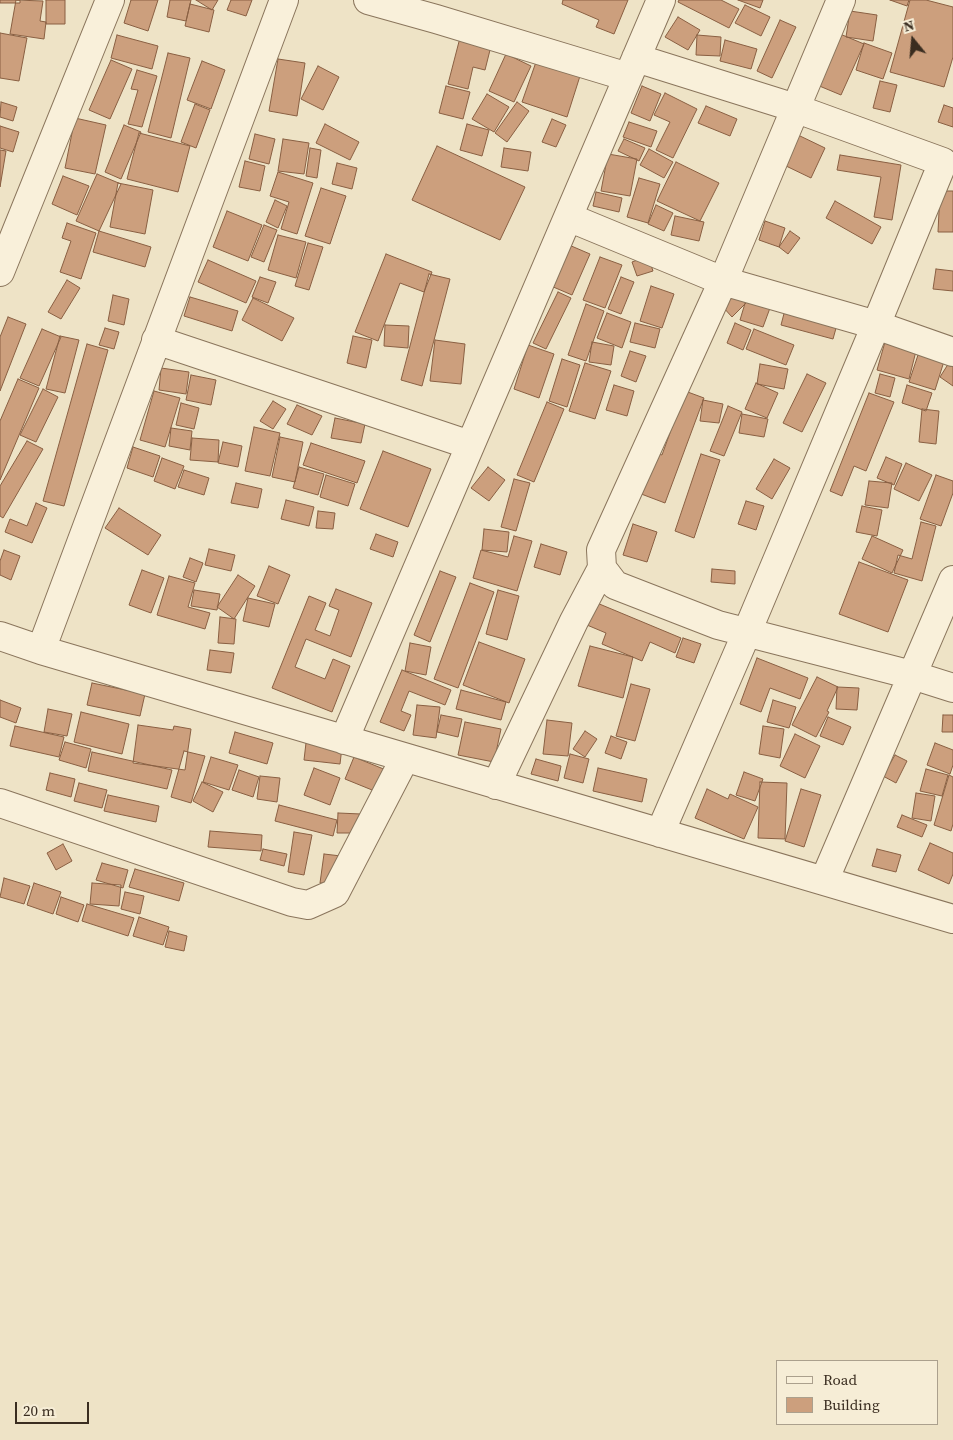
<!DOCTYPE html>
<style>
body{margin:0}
#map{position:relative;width:953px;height:1440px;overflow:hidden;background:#eee3c6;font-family:"Source Serif 4",serif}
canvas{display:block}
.legend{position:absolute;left:776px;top:1360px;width:162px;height:65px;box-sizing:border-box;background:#f6edd6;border:1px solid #aba08d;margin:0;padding:6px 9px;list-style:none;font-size:15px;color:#3a2d20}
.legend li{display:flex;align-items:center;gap:10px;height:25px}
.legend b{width:25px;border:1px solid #aba08d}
.north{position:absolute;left:888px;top:15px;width:50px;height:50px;-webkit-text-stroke:4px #f6edd6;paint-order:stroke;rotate:343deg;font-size:14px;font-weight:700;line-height:20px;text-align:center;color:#3a2d20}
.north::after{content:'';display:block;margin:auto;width:18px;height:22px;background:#3a2d20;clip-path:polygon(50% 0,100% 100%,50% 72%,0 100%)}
.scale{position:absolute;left:15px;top:1402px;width:74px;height:22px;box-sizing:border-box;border:2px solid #3a2d20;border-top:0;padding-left:6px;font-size:15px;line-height:18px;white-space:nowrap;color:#3a2d20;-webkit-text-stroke:4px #f6edd6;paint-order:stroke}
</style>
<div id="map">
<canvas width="953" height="1440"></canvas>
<ul class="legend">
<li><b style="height:6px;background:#f9f0da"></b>Road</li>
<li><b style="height:14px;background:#cc9f7d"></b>Building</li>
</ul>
<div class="north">N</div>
<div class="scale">20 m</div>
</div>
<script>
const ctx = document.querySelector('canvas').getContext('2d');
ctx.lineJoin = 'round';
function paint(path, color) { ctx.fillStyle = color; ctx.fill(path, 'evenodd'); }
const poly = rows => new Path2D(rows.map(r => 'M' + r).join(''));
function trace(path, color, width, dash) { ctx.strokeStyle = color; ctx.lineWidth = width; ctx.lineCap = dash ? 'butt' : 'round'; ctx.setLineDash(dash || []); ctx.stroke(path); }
const building = poly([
 [0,0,20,0,20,3,0,3,0,0],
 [16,0,43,1,40,21,46,22,44,39,10,34,16,0],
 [46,0,65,0,65,24,46,24,46,0],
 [131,0,158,0,148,31,124,23,131,0],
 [170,0,191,0,186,21,167,17,170,0],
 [196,0,218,0,212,10,196,0],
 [231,0,252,0,246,16,227,10,231,0],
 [563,0,628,0,614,34,596,27,599,20,562,4,563,0],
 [679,0,721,0,739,9,729,28,678,2,679,0],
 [738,0,763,0,760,8,738,0],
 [890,0,909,0,907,6,890,0],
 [910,0,926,0,953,7,953,57,944,87,890,72,910,0],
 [190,4,214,10,209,32,185,26,190,4],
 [745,5,770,17,761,36,735,23,745,5],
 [850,11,877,15,873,41,846,37,850,11],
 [678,17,700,30,688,50,665,37,678,17],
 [780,20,796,27,772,78,757,71,780,20],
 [462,30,493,38,485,70,473,67,468,89,448,84,462,30],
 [0,33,27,38,19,81,0,78,0,33],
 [840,34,864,44,841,95,817,85,840,34],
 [117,35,158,46,152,69,111,58,117,35],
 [697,35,721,37,720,56,696,55,697,35],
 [725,40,757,49,751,69,720,61,725,40],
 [864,43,892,53,883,79,856,70,864,43],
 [168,53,190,58,171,138,148,132,168,53],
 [506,54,531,66,514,102,489,91,506,54],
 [278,59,305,63,297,116,269,111,278,59],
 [111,60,132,69,110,119,89,110,111,60],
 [202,61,225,70,211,109,187,100,202,61],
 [536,62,580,76,567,117,522,102,536,62],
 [318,66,339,77,323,110,301,99,318,66],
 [137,70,157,76,142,127,128,124,138,90,131,89,137,70],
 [880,81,897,85,890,112,873,108,880,81],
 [446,86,470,92,463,119,439,113,446,86],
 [642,86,661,94,650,121,631,113,642,86],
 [665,93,697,109,673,158,656,150,670,122,654,115,665,93],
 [487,94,509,107,494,132,472,119,487,94],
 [1,102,17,107,13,121,0,117,1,102],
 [517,102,529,111,507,142,495,133,517,102],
 [195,104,210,110,196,148,181,142,195,104],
 [944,105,953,108,953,127,938,122,944,105],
 [706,106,737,119,730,136,698,123,706,106],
 [75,118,106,125,95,174,65,168,75,118],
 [552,119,566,125,556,147,542,142,552,119],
 [629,122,657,131,651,147,623,137,629,122],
 [325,124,359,142,350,160,316,143,325,124],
 [467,124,489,130,482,156,460,150,467,124],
 [124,125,141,132,121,179,105,172,124,125],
 [0,126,19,132,13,152,0,148,0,126],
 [139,133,190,146,178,192,127,179,139,133],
 [255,134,275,139,269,164,249,159,255,134],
 [798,135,825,148,811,178,784,165,798,135],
 [283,139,309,143,304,174,278,171,283,139],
 [624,139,645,148,639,161,618,151,624,139],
 [437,146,525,187,500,240,412,200,437,146],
 [310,148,321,150,317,178,306,176,310,148],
 [504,148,531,152,528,171,501,167,504,148],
 [649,149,673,162,664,178,640,165,649,149],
 [0,150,6,151,0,187,0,150],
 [608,154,637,159,630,196,601,191,608,154],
 [840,155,901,165,892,220,874,217,881,177,837,170,840,155],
 [245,161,265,166,260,191,239,187,245,161],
 [676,162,719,183,700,221,657,201,676,162],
 [337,163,357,168,352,189,332,184,337,163],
 [278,172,313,183,297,234,281,229,289,202,270,196,278,172],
 [97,174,121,184,99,231,76,221,97,174],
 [63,176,89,186,77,215,52,204,63,176],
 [639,178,660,184,648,223,627,217,639,178],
 [118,183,153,190,145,234,110,227,118,183],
 [321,188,346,196,330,244,305,236,321,188],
 [940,191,953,191,953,232,938,232,940,191],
 [596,192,622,198,619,212,593,206,596,192],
 [275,200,287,206,278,228,266,222,275,200],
 [835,201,881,227,872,244,826,218,835,201],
 [656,205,673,213,664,231,648,224,656,205],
 [227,211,262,225,248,261,213,247,227,211],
 [675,216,704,222,699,241,671,235,675,216],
 [765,221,785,228,779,247,759,240,765,221],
 [67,223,96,233,81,279,60,272,71,241,62,238,67,223],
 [264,225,277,230,264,262,251,257,264,225],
 [99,231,151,247,145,267,93,252,99,231],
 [790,231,800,238,788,254,779,247,790,231],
 [278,235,306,242,296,278,268,270,278,235],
 [562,242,590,254,572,295,544,283,562,242],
 [308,243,323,247,309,290,295,286,308,243],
 [386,254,432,272,424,292,400,283,378,341,355,332,386,254],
 [648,256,653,271,637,276,632,262,648,256],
 [600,257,622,265,605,308,583,300,600,257],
 [208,260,256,281,246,303,198,282,208,260],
 [936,269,953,271,953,291,933,289,936,269],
 [429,274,450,279,422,386,401,380,429,274],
 [260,277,276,282,268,303,252,297,260,277],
 [621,277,634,282,621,314,608,309,621,277],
 [67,280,80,288,61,319,48,312,67,280],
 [651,286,674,294,662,328,640,321,651,286],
 [558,292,571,298,546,349,533,343,558,292],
 [113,295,129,299,124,325,108,321,113,295],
 [713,296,753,296,732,317,713,296],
 [190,297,238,311,232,331,184,316,190,297],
 [253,298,294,318,282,341,242,320,253,298],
 [746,300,770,308,763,327,740,320,746,300],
 [586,304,604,311,586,361,568,355,586,304],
 [786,306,838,321,833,339,781,325,786,306],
 [607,313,631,322,622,348,597,338,607,313],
 [8,317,26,324,0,391,0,337,8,317],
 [635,323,660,329,655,348,630,342,635,323],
 [735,323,751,330,743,350,727,343,735,323],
 [385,325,409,326,408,348,384,346,385,325],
 [105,328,119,332,114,349,99,345,105,328],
 [42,329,61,337,39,386,20,378,42,329],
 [754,329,794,345,786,365,746,349,754,329],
 [887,335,918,343,909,379,877,370,887,335],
 [60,336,79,340,65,393,46,389,60,336],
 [353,336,372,340,366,368,347,363,353,336],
 [435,340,465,344,461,384,430,381,435,340],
 [592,342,614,346,611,365,589,362,592,342],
 [87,344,108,350,64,506,43,501,87,344],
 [528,345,554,354,539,398,514,389,528,345],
 [920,349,945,358,935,390,909,382,920,349],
 [630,351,646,356,636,382,621,376,630,351],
 [952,358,953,359,953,386,940,377,952,358],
 [562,359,580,365,567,407,549,401,562,359],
 [585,363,611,371,595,419,569,411,585,363],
 [760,364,788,369,784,389,757,384,760,364],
 [161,368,189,372,186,394,159,390,161,368],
 [807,374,826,383,802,432,783,423,807,374],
 [880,374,895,378,890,397,875,393,880,374],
 [191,375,216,380,211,405,186,400,191,375],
 [18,379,39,388,0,480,0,421,18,379],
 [756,383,778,393,767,418,745,409,756,383],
 [614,385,634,391,627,416,606,410,614,385],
 [907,385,932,393,926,411,902,403,907,385],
 [43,389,58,397,36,442,20,435,43,389],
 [154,391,180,398,165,447,140,440,154,391],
 [685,391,704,398,665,503,636,492,651,451,662,455,685,391],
 [869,393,894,402,866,471,854,466,842,496,830,491,869,393],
 [703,400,723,404,719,423,700,421,703,400],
 [273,401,286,409,273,429,260,421,273,401],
 [547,402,564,409,534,482,517,475,547,402],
 [181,403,199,408,194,429,176,425,181,403],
 [297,405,322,416,312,435,287,424,297,405],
 [728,406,742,412,724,456,710,451,728,406],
 [922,409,939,411,936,444,919,442,922,409],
 [742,414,768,419,764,437,739,433,742,414],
 [335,418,365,424,361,443,331,438,335,418],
 [254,427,280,433,270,476,245,471,254,427],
 [171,428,192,431,190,450,169,446,171,428],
 [280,437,303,442,295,482,272,477,280,437],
 [192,438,219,440,218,462,190,460,192,438],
 [27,441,43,449,3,518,0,516,0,486,27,441],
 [223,442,242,446,238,467,218,463,223,442],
 [311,443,365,461,357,483,303,465,311,443],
 [133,447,160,456,153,477,127,468,133,447],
 [383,451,431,469,408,527,360,509,383,451],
 [701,454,720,460,694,538,675,531,701,454],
 [886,457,902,464,894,485,877,478,886,457],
 [162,458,184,466,175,489,154,481,162,458],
 [774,459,790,468,772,499,756,489,774,459],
 [906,463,932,475,919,501,894,489,906,463],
 [299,467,324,474,318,495,293,488,299,467],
 [488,467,505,480,489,501,471,488,488,467],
 [184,470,209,478,204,495,178,487,184,470],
 [326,475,355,484,348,506,320,497,326,475],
 [936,475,953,481,953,493,941,526,920,519,936,475],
 [514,479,530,483,516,531,501,527,514,479],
 [869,481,892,483,888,508,865,505,869,481],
 [236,483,262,489,258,508,231,503,236,483],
 [286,500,314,507,309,526,281,519,286,500],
 [746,501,764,506,756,530,738,524,746,501],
 [36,503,47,508,32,543,5,532,10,519,27,526,36,503],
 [862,506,882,510,877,536,856,532,862,506],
 [119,508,161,535,148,555,105,528,119,508],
 [318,511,335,513,333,529,316,528,318,511],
 [921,522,936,526,922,581,894,573,898,555,912,559,921,522],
 [633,524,657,532,647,562,623,555,633,524],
 [484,529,509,532,507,552,482,550,484,529],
 [376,534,398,542,393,557,370,549,376,534],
 [514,536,532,541,517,591,473,578,481,550,508,557,514,536],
 [872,536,903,550,892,573,862,559,872,536],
 [541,544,567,552,560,575,534,567,541,544],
 [209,549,235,555,231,571,205,565,209,549],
 [4,550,20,556,11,580,0,575,0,561,4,550],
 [190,558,203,563,196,582,183,577,190,558],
 [859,562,908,580,888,632,839,614,859,562],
 [269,566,290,575,278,604,257,596,269,566],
 [712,569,735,571,735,584,711,582,712,569],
 [142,570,164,578,151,613,129,605,142,570],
 [440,571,456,577,430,642,414,635,440,571],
 [238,575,255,586,234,619,217,607,238,575],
 [169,576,195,583,188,607,210,613,205,629,157,615,169,576],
 [470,583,494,592,458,688,434,679,470,583],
 [336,589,372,603,351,657,306,639,295,667,325,679,333,659,350,666,332,712,272,688,309,596,326,603,315,630,330,636,339,610,329,606,336,589],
 [194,590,220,594,217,610,191,606,194,590],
 [498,590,519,596,507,640,486,634,498,590],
 [248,598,275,604,269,627,243,621,248,598],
 [597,603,681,638,675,653,650,642,642,661,602,644,606,633,587,625,597,603],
 [220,617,236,619,234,644,218,643,220,617],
 [683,638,701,644,694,663,676,657,683,638],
 [479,642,525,659,509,703,463,685,479,642],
 [410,643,431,647,426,675,405,671,410,643],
 [590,646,633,657,623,698,578,686,590,646],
 [210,650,234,653,231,673,207,670,210,650],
 [757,658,808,678,800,699,770,688,761,712,740,704,757,658],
 [402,670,451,690,445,705,409,691,401,711,411,715,404,731,380,722,402,670],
 [817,677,838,687,827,711,829,712,816,737,792,725,817,677],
 [92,683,145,694,140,716,87,705,92,683],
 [631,684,650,689,635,741,616,736,631,684],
 [837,687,859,688,857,710,836,709,837,687],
 [461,690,506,702,501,720,456,709,461,690],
 [0,700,21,708,16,723,0,717,0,700],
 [773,700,796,707,789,728,767,722,773,700],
 [417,705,440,707,436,738,413,735,417,705],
 [48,709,72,714,67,736,44,732,48,709],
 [81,712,129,724,122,754,74,742,81,712],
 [441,715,462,719,458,737,437,732,441,715],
 [943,715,953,715,953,732,942,732,943,715],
 [828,717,851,727,843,745,820,736,828,717],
 [547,720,572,723,568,756,543,754,547,720],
 [465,722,501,729,494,762,458,755,465,722],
 [138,725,173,730,174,726,191,729,185,770,133,763,138,725],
 [15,726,64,737,59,757,10,746,15,726],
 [763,726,784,729,780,758,759,754,763,726],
 [585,731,597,739,585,757,573,749,585,731],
 [235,732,273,743,267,764,229,753,235,732],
 [795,734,820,746,805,778,780,766,795,734],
 [611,736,627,742,621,759,605,753,611,736],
 [65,742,91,749,86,768,59,760,65,742],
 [306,743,342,747,340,764,304,760,306,743],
 [935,743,953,750,953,765,950,774,927,765,935,743],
 [184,751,205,756,191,803,171,797,184,751],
 [92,752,172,770,167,789,88,771,92,752],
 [570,754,589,759,583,783,564,778,570,754],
 [895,755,907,761,896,783,883,776,895,755],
 [211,757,238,765,229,790,203,782,211,757],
 [354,757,386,770,377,792,345,779,354,757],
 [536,759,561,766,558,781,531,774,536,759],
 [314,768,340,778,330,805,304,795,314,768],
 [598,768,647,779,642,802,593,791,598,768],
 [926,769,948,775,942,796,920,791,926,769],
 [239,770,259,777,253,797,232,790,239,770],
 [744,772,763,779,755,801,736,795,744,772],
 [50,773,75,779,71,797,46,790,50,773],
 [949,775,953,777,953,824,951,831,934,825,949,775],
 [260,776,280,778,277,802,257,799,260,776],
 [202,782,223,792,213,812,193,801,202,782],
 [760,782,787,783,785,839,758,838,760,782],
 [79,783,107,790,102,808,74,801,79,783],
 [707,789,728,799,730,794,758,807,744,839,695,818,707,789],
 [801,789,821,795,804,847,785,841,801,789],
 [916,793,935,796,931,821,912,818,916,793],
 [108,795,159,806,156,822,104,811,108,795],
 [279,805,337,820,333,836,275,821,279,805],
 [338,813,361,814,361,833,337,833,338,813],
 [902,815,927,825,922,837,897,827,902,815],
 [210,831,262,835,261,851,208,847,210,831],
 [294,832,312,835,304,875,288,872,294,832],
 [930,843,953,853,953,874,949,884,918,870,930,843],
 [63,844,72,861,56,870,47,853,63,844],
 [263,849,287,854,284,866,260,860,263,849],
 [877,849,901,855,896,872,872,866,877,849],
 [324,854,341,856,337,885,320,883,324,854],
 [102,863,128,870,123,888,96,880,102,863],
 [135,869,184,883,179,901,129,887,135,869],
 [4,878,30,886,24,904,0,897,4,878],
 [34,883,61,892,53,914,27,905,34,883],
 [92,883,121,885,119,906,90,904,92,883],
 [125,892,144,896,140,914,121,909,125,892],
 [61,897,84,905,78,922,56,914,61,897],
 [87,904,134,918,128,936,82,921,87,904],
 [139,917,169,927,163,945,133,936,139,917],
 [169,931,187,936,184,951,165,947,169,931]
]);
paint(building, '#cc9f7d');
trace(building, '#895f42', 1);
const minor = poly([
 [368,0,436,19,628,77],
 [636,58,786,105,943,162,876,325,747,632,660,833],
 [568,217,723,281,876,325,953,352],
 [0,272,110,0],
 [156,340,470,445],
 [602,568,615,585,718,625,912,675,953,688],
 [0,636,41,650,953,919],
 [41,650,284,0],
 [344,740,661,0],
 [496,785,574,621,602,568,601,550,723,281,841,0],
 [0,803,292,902,308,905,335,893,405,758],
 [824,881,953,580]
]);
trace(minor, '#8a755c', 30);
trace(minor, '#f9f0da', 28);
</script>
